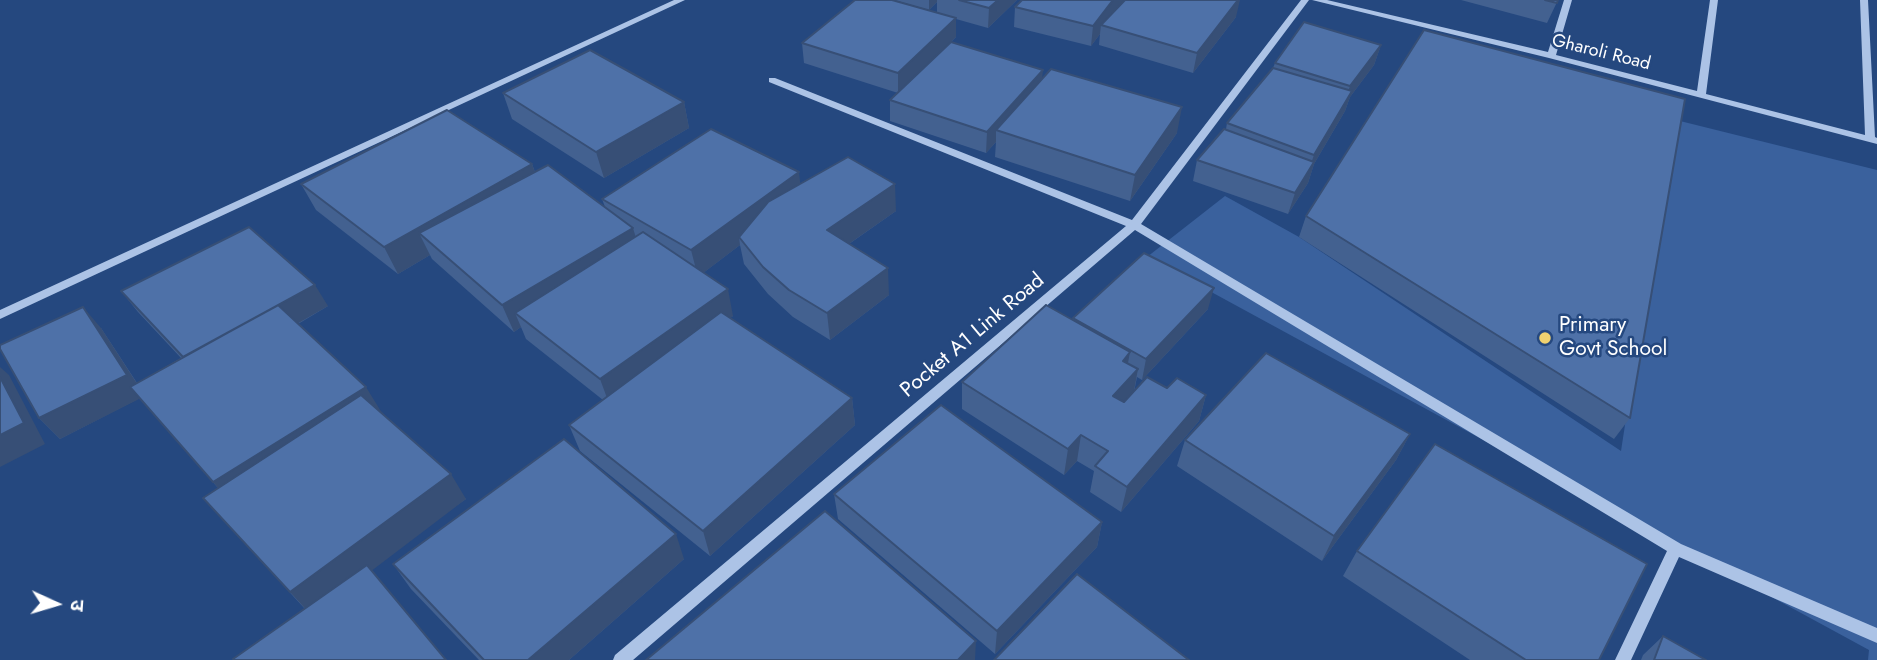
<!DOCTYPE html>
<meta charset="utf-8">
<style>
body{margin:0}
#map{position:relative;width:1877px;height:660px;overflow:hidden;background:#25487f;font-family:Jost,"Noto Sans Devanagari",sans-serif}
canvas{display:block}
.north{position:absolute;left:21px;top:569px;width:70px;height:70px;-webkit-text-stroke:5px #25487f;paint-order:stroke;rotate:94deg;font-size:19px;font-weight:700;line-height:28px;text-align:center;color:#fff}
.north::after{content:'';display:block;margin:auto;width:24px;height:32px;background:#fff;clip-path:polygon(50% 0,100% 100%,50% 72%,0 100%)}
</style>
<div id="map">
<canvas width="1877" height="660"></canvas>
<div class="north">उ</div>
</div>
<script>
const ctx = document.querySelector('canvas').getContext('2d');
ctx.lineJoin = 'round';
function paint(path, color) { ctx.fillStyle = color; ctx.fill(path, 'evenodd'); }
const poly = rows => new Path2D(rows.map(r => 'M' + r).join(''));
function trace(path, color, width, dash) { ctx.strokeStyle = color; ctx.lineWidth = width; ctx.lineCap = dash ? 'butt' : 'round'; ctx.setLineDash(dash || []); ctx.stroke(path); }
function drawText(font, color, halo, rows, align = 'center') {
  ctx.font = font + ' Jost,sans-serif'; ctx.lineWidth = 5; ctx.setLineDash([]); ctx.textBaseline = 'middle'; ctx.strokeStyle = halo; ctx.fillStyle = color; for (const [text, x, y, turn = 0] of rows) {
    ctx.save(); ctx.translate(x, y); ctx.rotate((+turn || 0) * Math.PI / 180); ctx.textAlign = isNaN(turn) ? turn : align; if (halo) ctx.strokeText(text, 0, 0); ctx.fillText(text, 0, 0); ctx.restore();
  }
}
paint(poly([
 [1672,119,1877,170,1877,660,1868,660,1869,650,1147,257,1225,196,1299,237,1621,451]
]), '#3a619d');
paint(poly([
 [674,0,685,0,0,319,0,310,674,0],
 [1301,0,1309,0,1141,224,1681,544,1877,628,1877,643,1679,557,1631,660,1615,660,1667,551,1135,230,633,660,613,660,615,655,1126,226,769,82,769,78,775,78,1132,220,1301,0],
 [1312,0,1327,0,1548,52,1564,0,1572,0,1556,55,1697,91,1710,0,1718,0,1706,94,1865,135,1860,0,1868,0,1875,137,1877,138,1877,144,1549,58,1312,0]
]), '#acc3e6');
paint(poly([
 [894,0,1017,0,988,28,956,19,956,37,929,64,1042,79,1177,133,1130,201,995,157,996,142,986,153,890,121,890,100,898,93,804,63,802,43,937,13,937,2,929,10],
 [1461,0,1558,0,1547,23],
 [1015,7,1236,17,1193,73,1099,45,1100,34,1091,46,1014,27],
 [1381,45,1374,65,1350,97,1345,111,1314,164,1308,183,1288,214,1193,181,1197,160,1226,129,1227,123,1273,68,1275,63],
 [503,93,684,102,689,128,604,178,512,119],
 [532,164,535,172,605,207,602,199,800,184,896,211,849,244,889,295,830,340,793,317,768,294,744,264,740,245,703,273,733,316,730,318,852,398,855,425,710,556,580,451,569,425,603,400,526,339,521,327,514,332,432,259,430,255,398,274,316,210,301,184],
 [1306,216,1630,418,1614,439,1299,237],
 [121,291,328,306,298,324,382,414,466,499,305,609,203,498,218,488,140,398,60,439,39,418,101,328,137,383,181,358,138,312],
 [1208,309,1142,380,1137,377,1134,392,1167,388,1206,395,1199,421,1121,512,1090,492,1094,471,1077,461,1064,475,962,409,962,382,1073,320,1073,318],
 [1410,434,1396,460,1322,561,1177,466,1185,440],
 [834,494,1102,522,1097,547,995,654,838,519],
 [1357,551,1599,660,1470,660,1343,576],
 [684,559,569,660,479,660,411,589,393,564],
 [1663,636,1706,660,1641,660,1643,655]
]), '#436190');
paint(poly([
 [929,0,937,0,937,2,929,10],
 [998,0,1017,0,988,28,989,8],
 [1113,0,1125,0,1101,25,1100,34,1091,46,1093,26],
 [1238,0,1240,0,1236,17,1193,73,1197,53],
 [956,18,956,37,898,93,898,73],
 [1381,45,1374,65,1350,97,1345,111,1314,164,1308,183,1288,214,1295,193,1308,172,1314,155,1343,106,1350,86],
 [1043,70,1041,90,996,130,996,142,986,153,987,132],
 [684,102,689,128,604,178,596,152],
 [1182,107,1177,133,1130,201,1135,175],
 [532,164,541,190,419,233,430,255,398,274,384,247],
 [799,172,802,199,739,237,740,245,698,277,691,250],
 [895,184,896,211,830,257,827,230],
 [633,228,641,255,515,313,521,327,514,332,502,305],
 [888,268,889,295,830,340,827,313],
 [315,285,328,306,201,379,184,358],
 [1214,288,1208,309,1142,380,1146,359],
 [728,289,733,316,610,406,600,379],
 [83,307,101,328,145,396,60,439,39,418],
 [1130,352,1125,379,1123,361],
 [0,367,9,375,45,444,0,467],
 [1138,369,1133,396,1108,422,1113,396],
 [366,387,382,413,235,508,213,482],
 [1206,395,1199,421,1121,512,1127,487],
 [852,398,855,425,710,556,703,531],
 [1410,434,1396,460,1322,561,1334,536],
 [1081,435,1077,461,1064,475,1068,449],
 [451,474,466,499,312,616,290,592],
 [1102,522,1097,547,995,654,997,631],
 [676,534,684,559,569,660,528,660],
 [976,641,975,660,958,660]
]), '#374f76');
const building = poly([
 [855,0,892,0,956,18,898,73,802,43,855,0],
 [959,0,998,0,989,8,959,0],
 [1022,0,1113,0,1093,26,1015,7,1022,0],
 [1125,0,1238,0,1197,53,1101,25,1125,0],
 [1545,0,1558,0,1557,3,1545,0],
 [1304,22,1381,45,1350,86,1275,63,1304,22],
 [1424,30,1685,99,1630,418,1306,216,1424,30],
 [951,42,1043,70,987,132,890,100,951,42],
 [590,50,684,102,596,152,503,93,590,50],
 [1273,68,1352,91,1314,155,1227,123,1273,68],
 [1051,69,1182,107,1135,175,996,130,1051,69],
 [447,110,532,164,384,247,301,184,447,110],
 [711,129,799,172,691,250,602,199,711,129],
 [1224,129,1314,162,1295,193,1197,160,1224,129],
 [848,157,895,184,827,230,888,268,827,313,789,290,763,267,739,237,768,202,848,157],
 [548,165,633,228,502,305,419,233,548,165],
 [249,227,315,285,183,357,121,291,249,227],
 [643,232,728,289,600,379,515,313,643,232],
 [1144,253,1214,288,1146,359,1073,318,1144,253],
 [278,305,366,387,213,482,130,387,278,305],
 [1046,305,1130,352,1123,361,1138,369,1113,396,1124,402,1147,377,1167,388,1177,378,1206,395,1127,487,1095,466,1108,451,1081,435,1068,449,962,382,1046,305],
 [83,307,127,375,39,418,0,349,0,345,83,307],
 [721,312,852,398,703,531,569,425,721,312],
 [1266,353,1410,434,1334,536,1185,440,1266,353],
 [0,377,24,423,0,435,0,377],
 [361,395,451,474,290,592,203,498,361,395],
 [941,405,1102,522,997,631,834,494,941,405],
 [564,439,676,534,528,660,484,660,393,564,564,439],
 [1435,444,1647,564,1599,660,1526,660,1357,551,1435,444],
 [825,511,976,641,958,660,646,660,825,511],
 [367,565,446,660,234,660,233,659,367,565],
 [1077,574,1189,660,994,660,1077,574],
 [1663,636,1706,660,1654,660,1663,636]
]);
paint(building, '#4e71a8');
trace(building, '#374f76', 2);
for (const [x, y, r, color] of [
 [1545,338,7,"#efd170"]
]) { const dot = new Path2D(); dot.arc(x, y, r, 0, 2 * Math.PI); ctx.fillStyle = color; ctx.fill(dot); trace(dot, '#25487f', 2.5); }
drawText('18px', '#fff', '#25487f', [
 ["Gharoli Road",1601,53,14]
]);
drawText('21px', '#fff', '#25487f', [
 ["Primary",1559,326],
 ["Govt School",1559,350]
], 'left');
drawText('21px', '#fff', '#25487f', [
 ["Pocket A1 Link Road",973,336,-40]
]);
</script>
